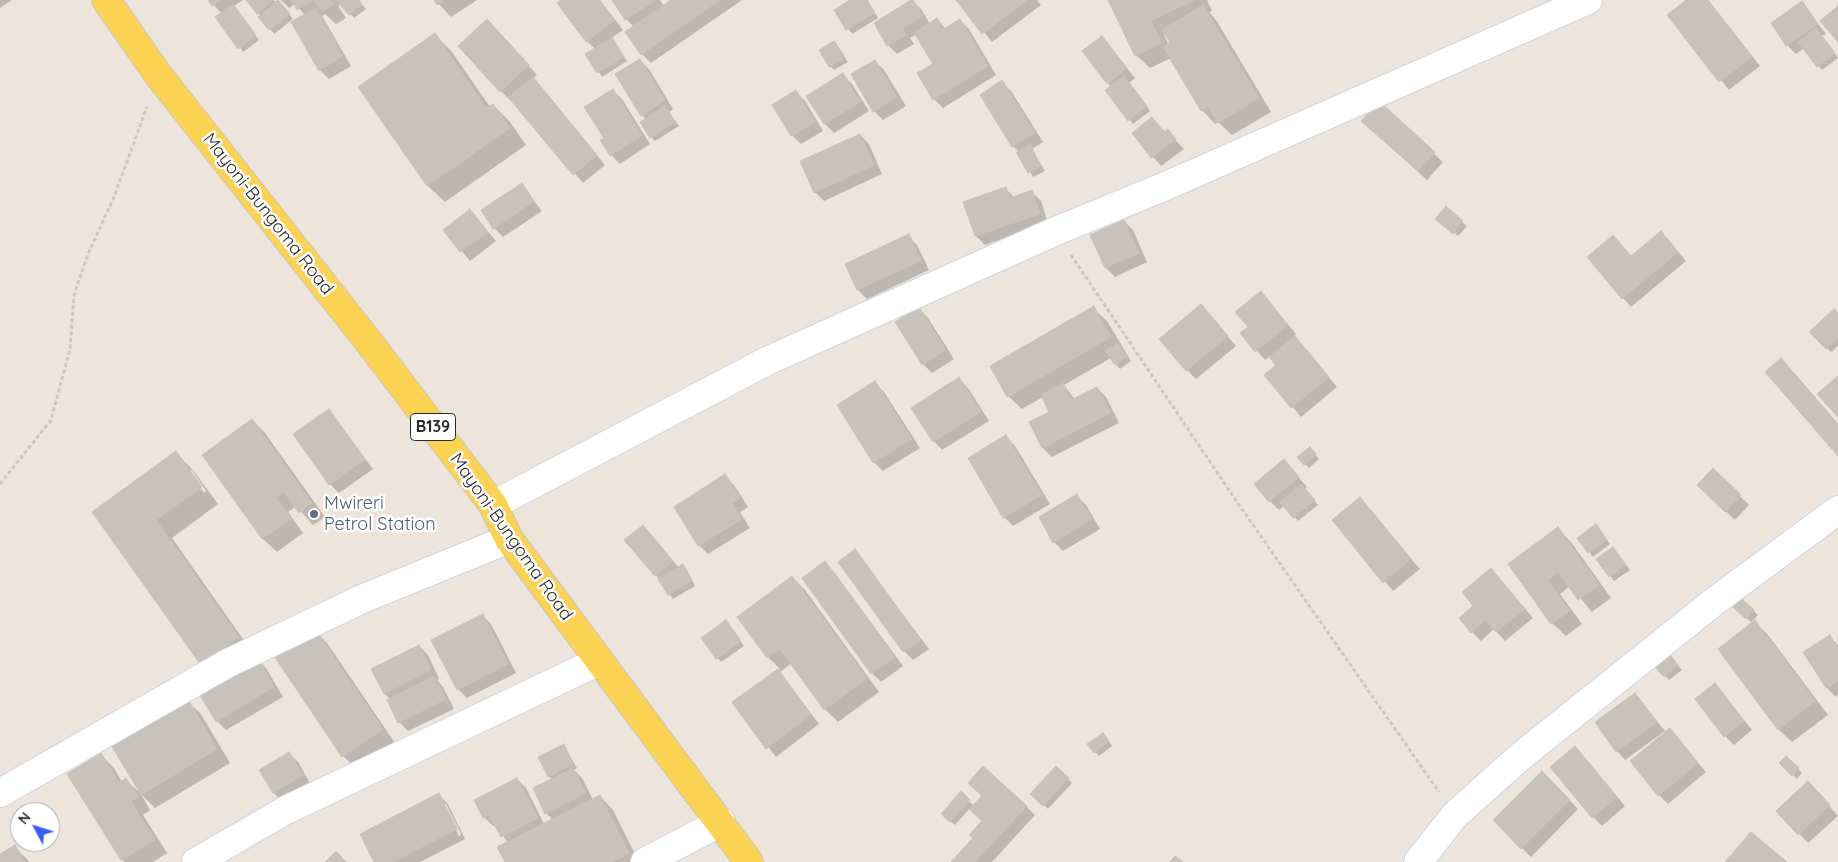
<!DOCTYPE html>
<style>
body{margin:0}
#map{position:relative;width:1838px;height:862px;overflow:hidden;background:#ede5db;font-family:Quicksand,sans-serif}
canvas{display:block}
.north{position:absolute;left:10px;top:802px;width:50px;height:50px;box-sizing:border-box;background:#fff;border:1px solid #aaa;border-radius:50%;rotate:310deg;font-size:14px;font-weight:700;line-height:20px;text-align:center;color:#2a2a2a}
.north::after{content:'';display:block;margin:auto;width:18px;height:22px;background:#365dff;clip-path:polygon(50% 0,100% 100%,50% 72%,0 100%)}
</style>
<div id="map">
<canvas width="1838" height="862"></canvas>
<div class="north">N</div>
</div>
<script>
const ctx = document.querySelector('canvas').getContext('2d');
ctx.lineJoin = 'round';
function paint(path, color) { ctx.fillStyle = color; ctx.fill(path, 'evenodd'); }
const poly = rows => new Path2D(rows.map(r => 'M' + r).join(''));
function trace(path, color, width, dash) { ctx.strokeStyle = color; ctx.lineWidth = width; ctx.lineCap = dash ? 'butt' : 'round'; ctx.setLineDash(dash || []); ctx.stroke(path); }
function drawText(font, color, halo, rows, align = 'center') {
  ctx.font = font + ' Quicksand,sans-serif'; ctx.lineWidth = 5; ctx.setLineDash([]); ctx.textBaseline = 'middle'; ctx.strokeStyle = halo; ctx.fillStyle = color; for (const [text, x, y, turn = 0] of rows) {
    ctx.save(); ctx.translate(x, y); ctx.rotate((+turn || 0) * Math.PI / 180); ctx.textAlign = isNaN(turn) ? turn : align; if (halo) ctx.strokeText(text, 0, 0); ctx.fillText(text, 0, 0); ctx.restore();
  }
}
paint(poly([
 [0,0,12,0,0,8],
 [209,0,243,0,234,6,259,40,243,52,222,14],
 [248,0,273,0,283,6,293,19,274,34],
 [281,0,358,0,366,9,354,18,341,4,338,6,346,18,336,24,325,14,322,16,351,66,329,79,320,70,305,15,295,4,289,8],
 [435,0,477,0,451,17],
 [563,0,600,0,623,30,611,38,627,61,602,77,587,54,595,49,587,41],
 [614,0,660,0,664,6,673,0,742,0,651,63,642,54,634,27,626,19],
 [852,0,867,0,878,18,852,34,836,10],
 [912,0,921,9,930,24,937,20,946,29,960,20,969,29,996,75,943,108,934,99,935,64,917,34,910,38,914,44,897,54,888,45],
 [958,0,1037,0,1041,5,992,42],
 [1109,0,1207,0,1212,11,1209,12,1216,20,1271,112,1232,135,1218,122,1215,124,1202,110,1171,58,1150,68,1136,55],
 [1166,34,1171,43,1169,45,1164,35],
 [1688,0,1708,0,1760,66,1729,90,1669,15],
 [1802,3,1826,34,1822,36,1838,58,1822,70,1804,48,1796,54,1787,45],
 [496,30,537,75,533,78,605,165,583,183,511,99,510,100,501,91],
 [435,35,452,52,490,107,493,105,510,122,526,145,445,202,427,185],
 [1102,38,1135,78,1129,83,1150,111,1133,124,1108,83],
 [834,42,848,62,834,70,830,66],
 [640,60,649,69,673,109,669,112,679,126,655,141,651,137,646,119,642,115],
 [875,61,884,70,906,106,883,120,874,111],
 [843,75,852,84,869,111,834,133,825,124,808,96],
 [1002,82,1011,91,1043,142,1032,149,1045,171,1033,177,1019,152,1013,146],
 [613,90,622,99,650,144,620,164,611,155,605,139],
 [796,92,805,101,823,131,801,144,792,135,774,105],
 [1379,103,1443,162,1427,180,1372,130],
 [1152,118,1165,132,1167,131,1184,149,1161,166,1133,133],
 [860,135,869,144,882,174,824,201,815,192],
 [521,185,542,211,503,237,494,228],
 [1006,189,1015,198,1032,192,1041,201,1048,223,985,245,976,236,965,203],
 [1446,208,1467,226,1458,236,1440,221],
 [470,210,496,241,470,261,444,230],
 [1124,221,1133,230,1147,262,1115,277,1106,268,1092,236],
 [908,236,917,245,929,270,867,299,858,290,847,264],
 [1670,242,1686,261,1631,307,1623,298,1631,257],
 [1260,292,1296,334,1294,336,1337,387,1301,417,1266,375,1278,365,1270,356,1265,360,1242,334,1250,327],
 [1201,306,1236,346,1196,379,1187,370],
 [1093,308,1107,321,1131,361,1120,369,1111,358,1064,385,1075,400,1097,388,1106,397,1119,423,1052,457,1043,448,1030,422,1050,412,1043,397,1022,409,1008,396],
 [919,309,928,318,954,359,932,373,923,364],
 [1838,315,1838,346,1831,352,1811,332],
 [959,379,968,388,989,421,942,450,934,441],
 [875,383,884,392,920,448,883,471,874,462],
 [328,410,373,469,339,493,330,484],
 [252,420,265,433,325,517,313,525,296,506,288,512,303,533,277,552,263,539,203,455],
 [1006,437,1015,446,1050,504,1013,526,1004,517],
 [176,453,193,470,218,504,172,538,257,659,266,668,283,697,226,730,217,721,200,693,219,681,93,512],
 [188,470,192,470,206,491,204,493],
 [1314,453,1319,459,1309,468,1299,458],
 [1284,461,1307,487,1304,489,1318,505,1298,521,1284,506,1279,510,1270,501],
 [1713,470,1749,505,1735,520,1699,485],
 [725,476,734,485,748,507,740,512,750,528,708,554,699,545],
 [1077,496,1086,505,1100,529,1063,551,1054,542],
 [1360,499,1420,569,1393,591,1334,520],
 [1558,529,1571,542,1611,598,1592,612,1570,586,1560,594,1582,624,1566,636,1552,623,1510,564],
 [1600,530,1610,544,1593,557,1579,538],
 [651,535,679,568,682,566,687,570,695,586,673,599,656,575],
 [855,551,929,649,913,660,904,651,840,562],
 [1617,553,1630,570,1614,581,1598,559],
 [825,563,834,572,903,666,881,682,872,673,803,579],
 [792,577,805,590,879,692,838,722,825,709,792,663,780,672,819,724,776,757,734,703,780,669,768,657,739,617],
 [1500,579,1533,618,1505,641,1494,629,1481,641,1472,632,1475,606],
 [1742,600,1758,615,1751,622,1735,607],
 [482,615,491,624,516,673,467,698,458,689],
 [1755,622,1768,635,1828,715,1792,742,1778,729],
 [730,626,744,646,721,662,703,639],
 [314,630,327,643,395,743,357,769,343,756],
 [1830,637,1838,645,1838,695,1836,697,1827,688],
 [419,646,428,655,439,679,437,680,443,687,454,709,408,731,399,722,391,700,385,694],
 [1671,657,1682,670,1669,680,1654,663],
 [1715,684,1752,730,1734,745,1725,736],
 [1635,694,1665,731,1625,760,1617,751],
 [187,701,201,714,230,763,155,808,141,794],
 [1670,730,1706,772,1668,804,1659,795],
 [1107,739,1112,746,1099,756,1095,752],
 [564,746,577,768,574,770,582,778,593,800,600,796,613,810,639,862,507,862,508,843,496,825,493,826,484,817,517,779,526,788,544,824,553,820,546,813,552,780,549,776],
 [289,753,298,762,311,785,283,802,274,793,261,770],
 [101,755,114,768,122,782,126,780,141,794,150,810,143,815,167,853,153,862,125,862,122,860,69,775],
 [1584,757,1625,806,1602,826,1593,817],
 [1786,757,1802,773,1797,779,1781,763],
 [1056,768,1072,783,1048,809,1032,794],
 [1542,772,1578,809,1531,857,1494,820],
 [1817,792,1838,816,1808,843,1778,811],
 [961,793,974,806,1026,806,1035,815,992,862,953,862,974,838,983,821,970,808,955,825,942,814],
 [439,795,448,804,465,839,420,862,376,862],
 [443,804,446,804,461,834,459,836],
 [14,847,28,860,29,862,0,862,0,856]
]), '#0003');
const building = poly([
 [208,0,221,0,212,6,208,0],
 [246,0,273,0,257,14,246,0],
 [278,0,290,14,269,30,258,17,278,0],
 [292,0,313,0,297,10,292,0],
 [314,0,331,0,333,5,321,12,314,0],
 [336,0,359,0,362,4,349,15,336,0],
 [434,0,444,0,437,5,434,0],
 [561,0,599,0,615,20,586,42,557,3,561,0],
 [612,0,656,0,625,20,612,0],
 [671,0,720,0,641,55,625,32,671,0],
 [850,0,867,0,875,13,846,30,834,10,850,0],
 [911,0,913,0,923,16,902,29,906,35,887,46,874,23,911,0],
 [956,0,1027,0,982,34,956,0],
 [1108,0,1194,0,1151,21,1162,43,1135,56,1108,0],
 [1686,0,1708,0,1752,57,1719,82,1667,15,1686,0],
 [1802,1,1818,24,1786,46,1771,23,1802,1],
 [233,4,256,35,238,49,215,17,233,4],
 [1203,5,1259,98,1218,123,1208,107,1201,111,1163,47,1170,42,1162,30,1203,5],
 [1838,6,1838,42,1820,21,1838,6],
 [316,8,343,56,319,71,291,22,316,8],
 [937,18,944,29,960,19,988,66,933,100,917,73,933,64,914,33,937,18],
 [487,19,529,65,500,92,458,46,487,19],
 [1816,28,1835,53,1817,67,1798,42,1816,28],
 [435,33,486,108,493,104,510,128,427,186,358,87,435,33],
 [1102,36,1127,68,1107,84,1082,51,1102,36],
 [612,37,624,57,597,73,585,54,612,37],
 [834,41,845,57,829,67,819,50,834,41],
 [640,59,665,100,641,116,615,74,640,59],
 [875,60,897,97,873,112,851,74,875,60],
 [843,73,860,102,824,124,806,96,843,73],
 [1124,76,1147,106,1128,121,1105,90,1124,76],
 [533,77,597,155,573,175,508,97,533,77],
 [1002,80,1035,133,1012,147,980,95,1002,80],
 [613,89,642,135,610,156,600,140,604,138,584,107,613,89],
 [796,90,815,122,791,136,772,105,796,90],
 [1379,101,1435,152,1418,171,1361,121,1379,101],
 [665,106,675,122,650,138,640,122,665,106],
 [1152,117,1164,132,1168,129,1176,139,1151,158,1132,133,1152,117],
 [860,134,874,165,814,193,800,161,860,134],
 [1030,145,1041,166,1028,173,1016,152,1030,145],
 [522,183,534,201,493,229,481,210,522,183],
 [1006,187,1010,198,1032,190,1040,214,975,236,963,202,1006,187],
 [1446,206,1463,221,1453,234,1435,219,1446,206],
 [470,209,488,232,460,252,443,230,470,209],
 [1124,220,1139,253,1105,268,1090,235,1124,220],
 [1661,231,1678,252,1622,299,1587,257,1613,235,1631,256,1661,231],
 [909,234,921,261,857,290,845,264,909,234],
 [1261,291,1288,325,1255,352,1240,333,1248,327,1235,312,1261,291],
 [1201,304,1228,336,1186,371,1159,339,1201,304],
 [1094,306,1111,337,1007,397,990,366,1094,306],
 [919,307,946,350,922,365,895,322,919,307],
 [1834,309,1838,313,1838,338,1826,349,1809,332,1834,309],
 [1295,336,1329,377,1291,408,1264,375,1276,365,1269,357,1295,336],
 [1118,343,1127,357,1115,365,1105,351,1118,343],
 [1781,358,1838,424,1838,456,1765,372,1781,358],
 [1838,376,1838,417,1817,394,1838,376],
 [959,377,981,412,933,442,911,408,959,377],
 [875,381,912,439,873,463,837,405,875,381],
 [1063,383,1071,400,1097,387,1111,413,1042,448,1029,422,1049,412,1041,395,1063,383],
 [329,409,365,459,329,485,293,434,329,409],
 [252,419,312,503,299,513,284,492,276,498,291,519,262,539,202,455,252,419],
 [1006,435,1042,495,1003,518,968,458,1006,435],
 [1310,447,1316,454,1304,465,1297,457,1310,447],
 [176,451,202,487,156,520,239,637,201,665,92,512,176,451],
 [1284,459,1299,477,1269,502,1254,484,1284,459],
 [1713,468,1741,495,1725,512,1697,485,1713,468],
 [725,474,740,498,732,503,742,519,698,546,674,507,725,474],
 [1301,484,1315,500,1293,518,1280,502,1301,484],
 [1077,494,1092,519,1053,543,1039,517,1077,494],
 [1360,497,1411,559,1383,583,1332,520,1360,497],
 [1596,524,1607,540,1588,553,1577,538,1596,524],
 [643,525,673,561,655,576,624,540,643,525],
 [1558,527,1599,585,1578,600,1558,572,1548,580,1570,611,1551,624,1508,564,1558,527],
 [1613,547,1626,565,1609,577,1596,559,1613,547],
 [855,549,921,640,903,652,838,562,855,549],
 [825,561,895,657,871,674,802,578,825,561],
 [683,564,692,581,668,595,658,579,683,564],
 [1491,568,1525,609,1496,632,1485,620,1471,633,1459,618,1473,606,1462,592,1491,568],
 [792,576,867,678,824,710,780,649,767,658,737,617,792,576],
 [1742,599,1754,610,1746,619,1733,607,1742,599],
 [483,614,508,664,457,690,431,640,483,614],
 [726,620,741,641,716,659,701,638,726,620],
 [1755,620,1815,701,1778,730,1718,649,1755,620],
 [314,628,383,729,342,757,274,656,314,628],
 [1830,635,1838,648,1838,681,1826,688,1803,652,1830,635],
 [419,645,431,670,384,694,371,669,419,645],
 [1667,651,1678,665,1664,677,1652,663,1667,651],
 [257,657,274,687,216,722,198,692,257,657],
 [778,669,811,715,766,749,732,702,778,669],
 [434,676,446,699,398,723,387,700,434,676],
 [1715,683,1744,721,1724,737,1695,699,1715,683],
 [1635,693,1657,722,1616,752,1595,722,1635,693],
 [188,699,217,749,141,795,111,745,188,699],
 [1670,728,1698,763,1658,796,1630,761,1670,728],
 [1103,733,1109,741,1094,753,1087,744,1103,733],
 [564,744,573,764,548,777,538,757,564,744],
 [1575,746,1617,797,1592,818,1550,767,1575,746],
 [289,752,303,775,273,793,259,770,289,752],
 [101,753,119,783,126,778,138,797,131,801,155,840,121,860,67,774,101,753],
 [1786,756,1799,768,1792,776,1779,763,1786,756],
 [983,766,1027,806,975,862,951,862,973,838,969,835,982,821,969,809,982,796,968,783,983,766],
 [1056,766,1069,778,1043,806,1030,794,1056,766],
 [573,768,586,793,545,814,533,788,573,768],
 [1542,771,1570,800,1521,849,1493,820,1542,771],
 [517,778,538,818,501,837,489,815,483,818,474,800,517,778],
 [1808,781,1830,805,1798,835,1776,811,1808,781],
 [961,791,970,800,950,822,941,814,961,791],
 [439,793,457,829,393,862,374,862,360,834,439,793],
 [600,795,629,853,612,862,505,862,497,847,600,795],
 [1751,832,1787,862,1725,862,1751,832],
 [15,845,25,862,0,862,0,854,15,845],
 [336,851,346,862,325,862,336,851],
 [1175,856,1183,862,1170,862,1175,856]
]);
paint(building, '#c8c3ba');
trace(building, '#c9c1b4', 1);
const minor = poly([
 [493,505,767,361,1056,231,1168,185,1588,0],
 [0,793,228,663,362,599,509,539],
 [196,862,286,810,599,661],
 [645,862,721,822],
 [1418,862,1455,815,1521,756,1715,601,1838,510]
]);
const major = poly([
 [106,0,159,76,368,341,493,505,509,539,749,862]
]);
trace(minor, '#d0d4e4', 30);
trace(major, '#c8c8c8', 30);
trace(poly([
 [1071,255,1237,502,1439,792],
 [0,484,51,420,70,349,74,295,88,254,114,197,147,107]
]), '#c8c8c8', 3, [4, 2.5]);
trace(minor, '#fff', 28);
trace(major, '#fbd252', 28);
for (const [x, y, r, color] of [
 [314,514,5,"#5c6f8a"]
]) { const dot = new Path2D(); dot.arc(x, y, r, 0, 2 * Math.PI); ctx.fillStyle = color; ctx.fill(dot); trace(dot, '#fff', 2); }
for (const [x, y, w] of [
 [433,427,45]
]) { const box = new Path2D(); box.roundRect(x - w / 2, y - 13.5, w, 27, 4); ctx.fillStyle = '#fff'; ctx.fill(box); trace(box, '#2a2a2a', 1); }
drawText('bold 16px', '#2a2a2a', null, [
 ["B139",433,427]
]);
drawText('18px', '#2a2a2a', '#fff', [
 ["Mayoni-Bungoma Road",268,214,52],
 ["Mayoni-Bungoma Road",511,537,55]
]);
drawText('18px', '#4e5e75', '#fff', [
 ["Mwireri",324,504],
 ["Petrol Station",324,525]
], 'left');
</script>
